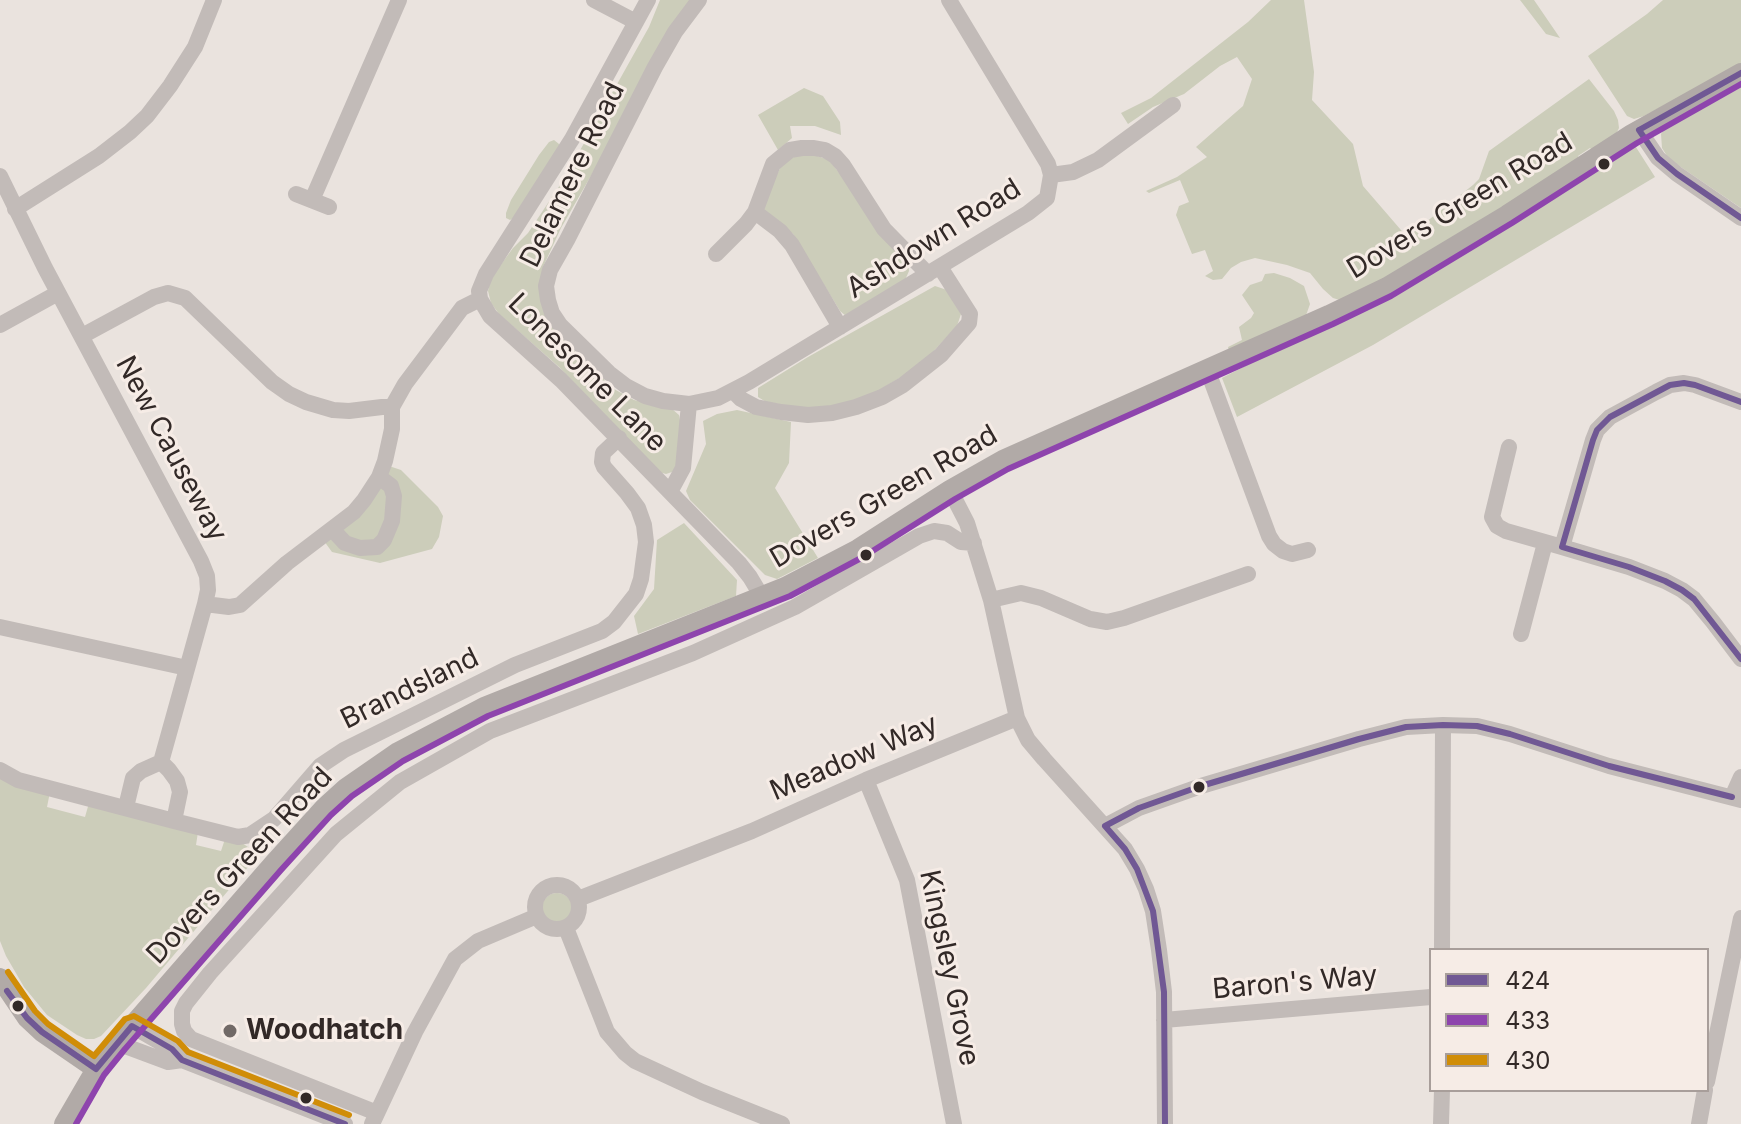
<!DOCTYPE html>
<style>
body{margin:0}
#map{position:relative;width:1741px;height:1124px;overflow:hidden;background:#eae3de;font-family:Inter,sans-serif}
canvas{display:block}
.legend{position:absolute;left:1429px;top:948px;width:280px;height:144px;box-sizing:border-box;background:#f6ece6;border:2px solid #a89e9a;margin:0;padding:10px 14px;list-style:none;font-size:24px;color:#322927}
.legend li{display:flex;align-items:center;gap:16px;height:40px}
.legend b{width:40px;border:2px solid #a89e9a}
</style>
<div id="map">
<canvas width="1741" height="1124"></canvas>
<ul class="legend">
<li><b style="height:10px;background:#705894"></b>424</li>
<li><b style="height:10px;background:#8e44ad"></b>433</li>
<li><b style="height:10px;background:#d08d08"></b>430</li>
</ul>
</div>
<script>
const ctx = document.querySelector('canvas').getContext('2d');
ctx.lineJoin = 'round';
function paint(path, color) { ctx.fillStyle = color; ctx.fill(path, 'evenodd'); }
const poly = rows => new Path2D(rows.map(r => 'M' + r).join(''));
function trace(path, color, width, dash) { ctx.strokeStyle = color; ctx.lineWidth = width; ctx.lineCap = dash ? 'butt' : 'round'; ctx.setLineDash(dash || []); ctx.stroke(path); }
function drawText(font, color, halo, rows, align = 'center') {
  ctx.font = font + ' Inter,sans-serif'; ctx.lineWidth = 6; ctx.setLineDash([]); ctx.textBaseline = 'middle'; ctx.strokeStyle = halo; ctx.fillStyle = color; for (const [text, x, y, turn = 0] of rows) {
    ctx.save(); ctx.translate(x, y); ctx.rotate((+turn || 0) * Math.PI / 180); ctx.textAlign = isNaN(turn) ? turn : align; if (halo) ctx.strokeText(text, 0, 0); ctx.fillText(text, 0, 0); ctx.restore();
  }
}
paint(poly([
 [660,0,692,0,561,228,543,267,549,322,575,351,614,389,634,400,672,409,679,415,681,424,677,467,672,472,666,474,659,472,559,367,499,314,491,303,488,291,491,278,513,248,528,233,564,179,649,27],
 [1271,0,1304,0,1314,72,1312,100,1353,144,1363,186,1407,237,1473,185,1479,179,1489,151,1589,79,1614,111,1618,120,1619,128,1616,134,1593,151,1590,148,1578,156,1580,160,1445,245,1343,301,1333,298,1323,289,1310,273,1287,265,1255,258,1241,262,1231,268,1222,279,1213,280,1205,276,1213,271,1205,250,1192,254,1176,215,1179,206,1189,202,1180,180,1149,193,1146,191,1177,177,1207,157,1196,147,1243,106,1252,79,1237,57,1220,66,1184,94,1153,107,1128,124,1121,113,1151,98,1248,22],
 [1520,0,1534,0,1560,38,1546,34],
 [1663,0,1741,0,1741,64,1644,116,1634,119,1627,116,1588,56,1647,14],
 [1741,85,1741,208,1669,159,1662,148,1661,134,1666,126],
 [804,88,823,96,840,122,841,135,815,126,790,126,792,138,778,150,758,115],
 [554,140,559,144,559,149,515,217,510,220,506,218,506,213,511,200,539,155,549,142],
 [1634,144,1655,177,1373,345,1237,417,1222,378,1479,245],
 [800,154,812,154,829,160,908,260,909,271,905,280,846,316,840,311,793,234,764,212,764,203,780,168,787,160],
 [1274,273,1290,278,1304,286,1310,304,1304,321,1230,355,1228,347,1242,340,1239,327,1251,318,1254,313,1242,295,1250,285,1262,281,1265,274],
 [935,286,947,290,961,314,957,326,932,353,903,376,866,398,837,406,810,409,766,402,758,397,758,388,808,357],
 [737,410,791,422,789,463,775,488,818,558,777,579,765,575,690,500,686,491,706,444,703,421,717,414],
 [389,466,401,470,438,507,443,516,439,537,432,549,380,563,332,552,324,541],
 [684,523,737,580,736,596,638,634,634,616,654,589,657,540],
 [0,777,50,792,47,807,85,817,89,803,198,832,196,845,221,851,225,839,242,843,254,851,254,860,146,988,101,1036,94,1039,86,1039,77,1035,47,1015,24,987,6,956,0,941],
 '542 908a15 15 0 1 1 30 0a15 15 0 1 1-30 0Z'
]), '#cccdba');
trace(poly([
 [594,0,636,22],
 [648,0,572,139,486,274,479,291,480,299,490,316,561,380,739,563,750,577,762,597],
 [699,0,675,32,655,67,567,240,550,270,546,286,548,300,552,313,560,325,609,373,626,386,645,396,663,401,689,404,718,398,749,382,1028,213,1047,198,1051,175,1048,164,949,0],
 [1639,130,1658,158,1677,174,1741,218],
 [1051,175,1073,172,1098,160,1173,105],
 [0,176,45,268,201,561,207,576,208,590,205,604,161,762],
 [296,194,329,207],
 [312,200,399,0],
 [15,209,99,156,130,132,147,116,170,86,195,47,214,0],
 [716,254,746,224,755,212],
 [0,325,58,293],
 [840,327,792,245,780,231,755,212,773,164,790,150,802,148,814,148,825,150,835,156,843,165,884,229,928,274],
 [82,336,154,297,168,293,185,298,272,382,289,394,306,402,333,410,349,411,382,407,392,407],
 [1207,369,1269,536,1274,544,1283,551,1292,554,1308,550],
 [733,391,741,399,756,407,781,412,808,415,832,413,856,407,882,397,903,385,941,355,969,323,970,314,940,267],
 [1741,402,1695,385,1684,383,1670,385,1656,392,1610,417,1597,430,1593,440,1562,547,1629,567,1665,581,1682,590,1694,599,1713,622,1741,659],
 [1509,447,1492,517,1497,526,1506,531,1562,547],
 [950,490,967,523,991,600,1017,718,1028,740,1044,759,1125,849,1137,869,1146,889,1153,911,1159,950,1164,992,1165,1124],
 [670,492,683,468,689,404],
 [332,529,345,543,360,548,377,547,384,540,392,521,394,496,391,486,379,477],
 [991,600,1021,593,1041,598,1090,619,1107,622,1124,618,1248,574],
 [205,604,229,607,240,605,287,563,354,512,364,500,379,477,385,461,392,429,392,407,405,384,462,308,480,299],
 [0,627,187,668],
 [1521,634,1545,543],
 [0,770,18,780,174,821,238,837,250,835,274,819,320,766,344,750,515,665,602,631,614,622,636,594,641,579,646,542,644,525,638,508,627,493,604,467,602,462,603,453,619,438],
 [866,780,907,880,954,1124],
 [1732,797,1741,777],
 [126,807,133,778,141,771,161,762,169,770,177,781,180,792,174,821],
 [1105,826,1139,808,1201,786,1359,739,1406,727,1443,725,1477,726,1510,734,1609,766,1741,800],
 '535 907a22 22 0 1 1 44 0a22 22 0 1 1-44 0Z',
 [578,899,752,831,866,780,1017,718],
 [566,928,607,1032,625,1053,635,1061,702,1092,782,1124],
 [1442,950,1443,725],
 [1164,1020,1431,997],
 [132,1026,172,1049,182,1060],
 [117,1043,168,1062,182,1060,345,1124],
 [1707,1082,1741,918],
 [377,1113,191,1039,184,1031,182,1024,182,1011,186,1003,210,973,336,834,400,782,490,731,693,653,795,607,919,536,934,531,947,533,961,542,974,543],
 [372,1124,415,1032,455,959,478,941,537,916],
 [1441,1124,1442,1090],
 [1699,1124,1705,1090]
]), '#c2bbb8', 16);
trace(poly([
 [0,978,27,1018,42,1032,96,1069],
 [64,1124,96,1069,117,1043,274,863,324,808,346,788,398,752,484,707,785,587,858,549,950,490,1003,460,1329,315,1387,287,1507,215,1632,134,1741,73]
]), '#b1aaa7', 20);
trace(poly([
 [1639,130,1658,158,1677,174,1741,218],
 [1639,130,1741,73],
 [1741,402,1695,385,1684,383,1670,385,1610,417,1597,430,1593,440,1562,547,1629,567,1665,581,1682,590,1694,599,1741,659],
 [1105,826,1139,808,1201,786,1359,739,1406,727,1443,725,1477,726,1510,734,1609,766,1732,797],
 [1105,826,1125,849,1137,869,1153,911,1164,992,1165,1124],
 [7,991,27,1018,42,1032,96,1069],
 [96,1069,132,1026,172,1049,182,1060,345,1124]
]), '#705894', 6);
trace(poly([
 [76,1124,104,1075,125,1049,281,870,331,815,352,796,403,761,488,716,790,596,863,557,955,499,1008,469,1333,324,1391,296,1512,223,1637,143,1741,84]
]), '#8e44ad', 6);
trace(poly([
 [8,972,35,1011,48,1024,94,1056,125,1019,134,1016,178,1041,188,1052,349,1115]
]), '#d08d08', 6);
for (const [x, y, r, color] of [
 [1604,164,7,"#322927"],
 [866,555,7,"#322927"],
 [1199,787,7,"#322927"],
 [18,1006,7,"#322927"],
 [230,1031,8,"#726a67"],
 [306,1098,7,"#322927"]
]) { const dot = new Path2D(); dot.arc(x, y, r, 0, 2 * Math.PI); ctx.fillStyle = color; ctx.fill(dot); trace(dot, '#f6ece6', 3); }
drawText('28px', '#322927', '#f6ece6', [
 ["Delamere Road",573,175,-64],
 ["Dovers Green Road",1460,206,-31],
 ["Ashdown Road",934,239,-32],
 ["Lonesome Lane",587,373,45],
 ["New Causeway",171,449,62],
 ["Dovers Green Road",884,497,-30],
 ["Brandsland",410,689,-26],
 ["Meadow Way",854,758,-23],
 ["Dovers Green Road",240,866,-47],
 ["Kingsley Grove",949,968,78],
 ["Baron's Way",1295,983,-5]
]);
drawText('bold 28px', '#322927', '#f6ece6', [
 ["Woodhatch",246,1031]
], 'left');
</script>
